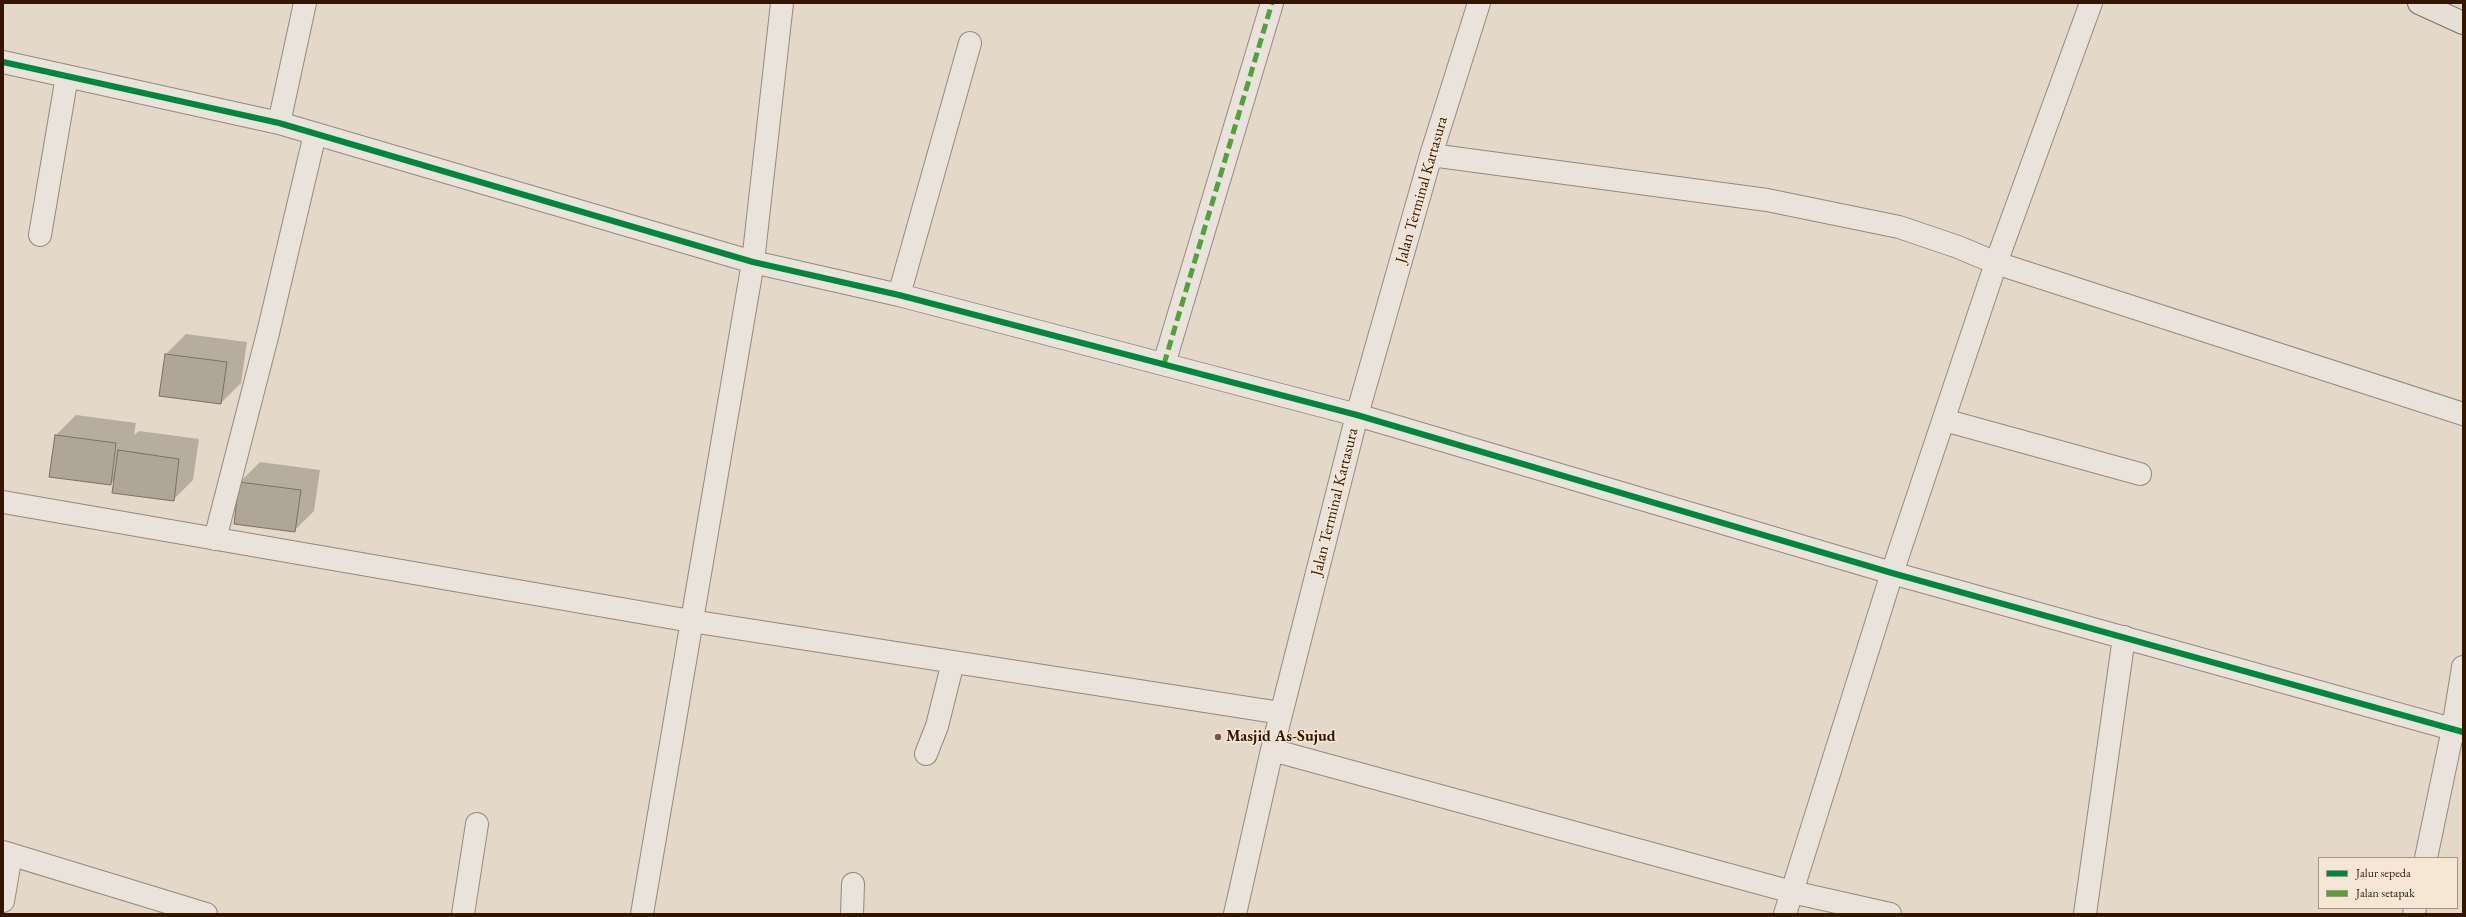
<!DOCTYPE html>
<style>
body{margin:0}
#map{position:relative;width:2466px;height:917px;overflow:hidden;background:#e4d8c8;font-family:"EB Garamond",serif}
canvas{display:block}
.frame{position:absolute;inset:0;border:4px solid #331601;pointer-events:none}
.legend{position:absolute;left:2318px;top:857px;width:140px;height:52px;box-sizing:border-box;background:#f5e7d4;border:1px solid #a79380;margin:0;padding:5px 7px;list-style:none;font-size:12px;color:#331601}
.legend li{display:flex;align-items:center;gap:8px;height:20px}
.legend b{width:20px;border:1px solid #a79380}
</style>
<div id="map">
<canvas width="2466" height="917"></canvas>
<div class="frame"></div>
<ul class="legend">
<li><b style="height:5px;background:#00873e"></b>Jalur sepeda</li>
<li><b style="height:5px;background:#52a13c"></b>Jalan setapak</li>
</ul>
</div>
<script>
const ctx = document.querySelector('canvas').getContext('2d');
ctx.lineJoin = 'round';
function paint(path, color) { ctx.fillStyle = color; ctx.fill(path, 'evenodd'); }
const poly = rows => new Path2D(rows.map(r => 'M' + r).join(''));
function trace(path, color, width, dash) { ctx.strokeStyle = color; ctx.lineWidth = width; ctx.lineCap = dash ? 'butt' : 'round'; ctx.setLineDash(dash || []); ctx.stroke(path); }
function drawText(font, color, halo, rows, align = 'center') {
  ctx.font = font + ' "EB Garamond",serif'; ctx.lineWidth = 3; ctx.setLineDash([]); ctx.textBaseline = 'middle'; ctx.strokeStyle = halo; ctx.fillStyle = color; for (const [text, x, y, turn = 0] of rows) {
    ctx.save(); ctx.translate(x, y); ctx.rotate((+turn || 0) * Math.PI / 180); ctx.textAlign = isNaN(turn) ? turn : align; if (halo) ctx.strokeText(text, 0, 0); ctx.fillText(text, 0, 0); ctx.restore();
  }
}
paint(poly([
 [186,334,247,342,241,383,221,403,166,354],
 [76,415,136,423,134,435,139,431,199,439,193,480,173,500,115,480,110,484,56,435],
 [260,462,320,470,314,511,294,531,240,482]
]), '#0003');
const building = poly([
 [165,354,227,362,221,404,159,396,165,354],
 [55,435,116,443,111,485,49,477,55,435],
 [118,450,179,459,174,501,112,493,118,450],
 [239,482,301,490,295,532,234,524,239,482]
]);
paint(building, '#b0a599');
trace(building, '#7a6f63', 1);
const minor = poly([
 [3,62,279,123,753,262,899,295,1357,415,1892,573,2463,732],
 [279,123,305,3],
 [1431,155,1767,200,1899,227,1958,247,1996,263,2463,414],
 [40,235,67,76],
 [899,295,970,43],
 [1164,364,1272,3],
 [1944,420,2140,474],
 [3,502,691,621,1281,713],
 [215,539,268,333,315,134],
 [1272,750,1792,892,1890,914],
 [926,754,937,726,953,662],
 [3,852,206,914],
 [2426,858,2453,729,2463,667],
 [3,901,11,855],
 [463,914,477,824],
 [642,914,753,262,782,3],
 [852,914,853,884],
 [1235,914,1272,750,1357,415,1431,155,1479,3],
 [1785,914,1892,573,1996,263,2091,3],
 [2085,914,2124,637],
 [2414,914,2415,908]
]);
const highway = poly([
 [2419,3,2463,23]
]);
trace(minor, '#94897d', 24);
trace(highway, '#7a6f63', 24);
trace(minor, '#e9e3dc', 22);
trace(highway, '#e6dfd6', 22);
trace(poly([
 [1164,364,1272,3]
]), '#52a13c', 5, [10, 5]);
trace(poly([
 [3,62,279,123,753,262,899,295,1357,415,1892,573,2463,732]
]), '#00873e', 6);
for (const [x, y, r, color] of [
 [1218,737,4,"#715a47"]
]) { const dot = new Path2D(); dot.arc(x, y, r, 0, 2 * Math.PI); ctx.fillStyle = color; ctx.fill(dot); trace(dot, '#f5e7d4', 1.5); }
drawText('16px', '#331601', '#f5e7d4', [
 ["Jalan Terminal Kartasura",1422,190,-74],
 ["Jalan Terminal Kartasura",1335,502,-76]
]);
drawText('bold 16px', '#331601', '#f5e7d4', [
 ["Masjid As-Sujud",1226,737]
], 'left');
</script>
